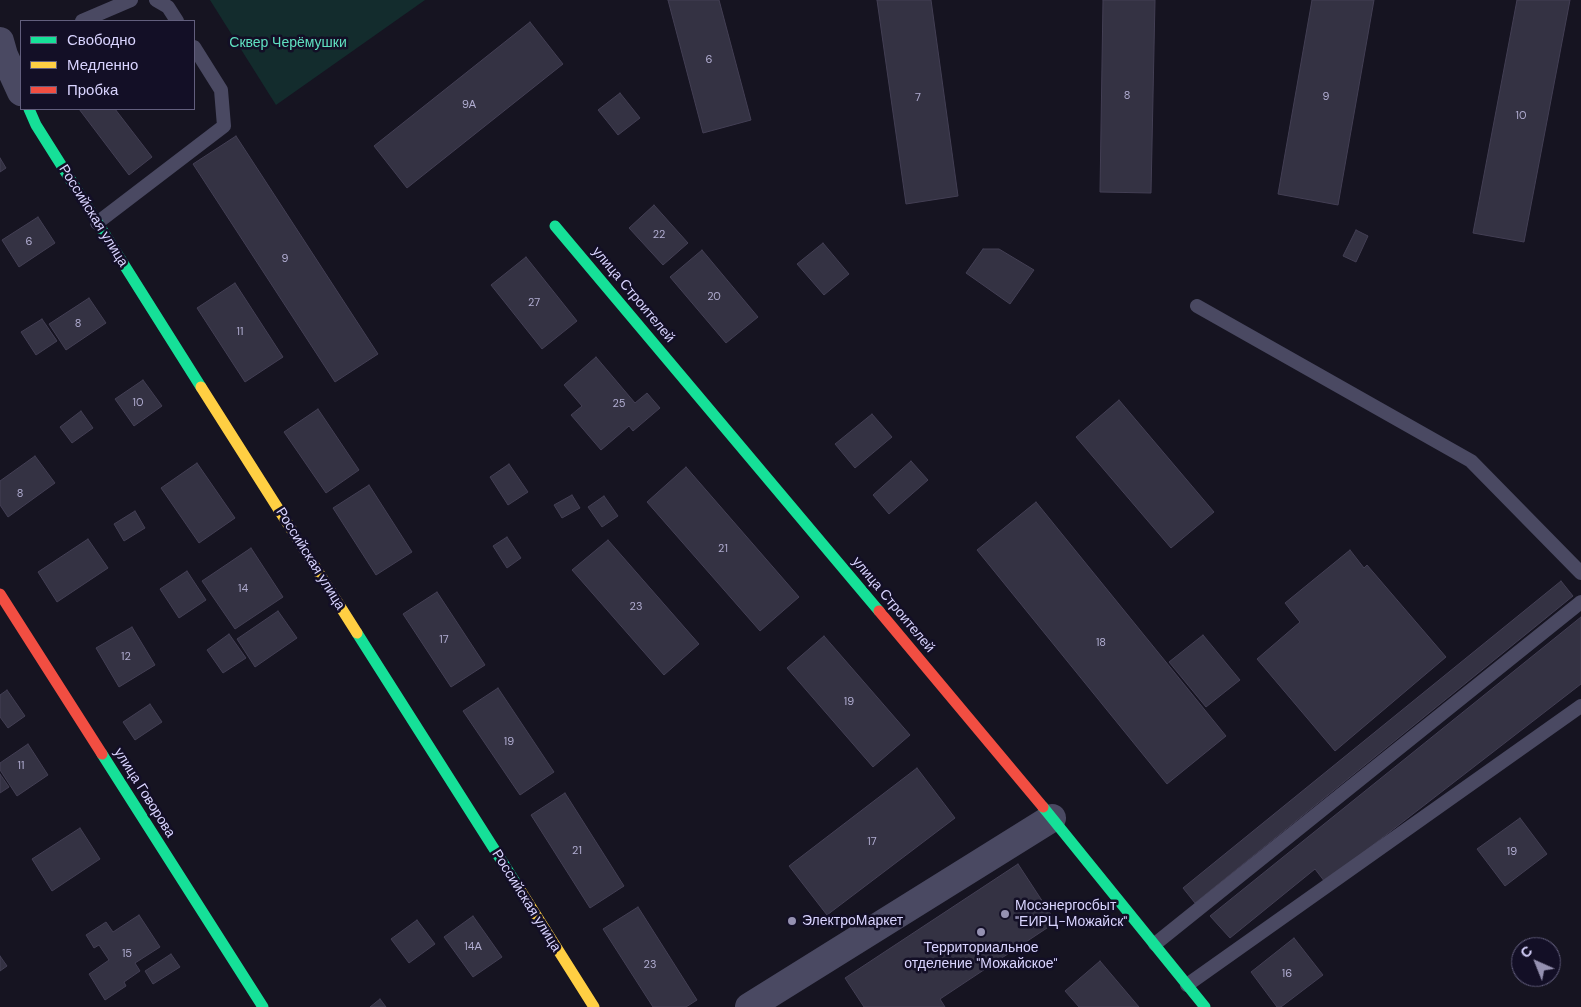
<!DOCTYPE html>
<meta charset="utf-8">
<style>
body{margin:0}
#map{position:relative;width:1581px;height:1007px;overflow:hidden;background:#161421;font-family:"DM Sans",sans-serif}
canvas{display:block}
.legend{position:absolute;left:20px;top:20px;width:175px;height:90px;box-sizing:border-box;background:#130f26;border:1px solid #625e7d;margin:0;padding:6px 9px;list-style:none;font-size:15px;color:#d9d4ff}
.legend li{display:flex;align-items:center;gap:10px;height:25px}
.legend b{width:25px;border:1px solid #625e7d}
.north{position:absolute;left:1511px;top:937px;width:50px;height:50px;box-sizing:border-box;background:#130f26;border:1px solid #625e7d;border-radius:50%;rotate:316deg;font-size:14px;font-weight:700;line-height:20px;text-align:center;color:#d9d4ff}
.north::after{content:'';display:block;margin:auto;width:18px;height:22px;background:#9591b1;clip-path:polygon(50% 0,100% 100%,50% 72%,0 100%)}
</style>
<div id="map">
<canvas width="1581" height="1007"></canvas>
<ul class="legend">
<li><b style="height:6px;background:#16e098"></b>Свободно</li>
<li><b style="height:6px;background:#ffcf43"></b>Медленно</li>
<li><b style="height:6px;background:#f24e42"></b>Пробка</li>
</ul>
<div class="north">С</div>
</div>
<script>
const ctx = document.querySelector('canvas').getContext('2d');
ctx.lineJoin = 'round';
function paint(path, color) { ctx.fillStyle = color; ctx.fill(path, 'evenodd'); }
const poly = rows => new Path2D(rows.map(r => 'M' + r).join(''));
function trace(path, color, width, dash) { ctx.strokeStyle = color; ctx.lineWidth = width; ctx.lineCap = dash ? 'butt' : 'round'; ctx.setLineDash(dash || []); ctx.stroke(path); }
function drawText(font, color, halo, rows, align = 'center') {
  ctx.font = font + ' "DM Sans",sans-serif'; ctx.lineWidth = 5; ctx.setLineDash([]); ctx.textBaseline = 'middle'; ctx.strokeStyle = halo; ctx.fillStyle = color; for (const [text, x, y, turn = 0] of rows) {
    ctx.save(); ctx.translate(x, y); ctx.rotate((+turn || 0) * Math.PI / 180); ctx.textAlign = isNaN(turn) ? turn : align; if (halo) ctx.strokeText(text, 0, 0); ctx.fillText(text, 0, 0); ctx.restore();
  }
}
paint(poly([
 [210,0,425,0,276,105]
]), '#132c2d');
const building = poly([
 [668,0,719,0,751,120,703,133,668,0],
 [877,0,931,0,958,196,906,204,877,0],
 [1103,0,1155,0,1151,193,1100,192,1103,0],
 [1312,0,1374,0,1338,205,1278,194,1312,0],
 [1517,0,1570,0,1524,242,1473,233,1517,0],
 [530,22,563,64,407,188,374,146,530,22],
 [620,93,640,118,618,135,598,110,620,93],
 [79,109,115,109,152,157,129,175,79,109],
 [236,136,378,354,335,382,193,164,236,136],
 [0,158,6,168,0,172,0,158],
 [654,205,688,243,663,265,629,228,654,205],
 [38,217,55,243,19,267,2,240,38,217],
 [1356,230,1368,236,1356,262,1343,256,1356,230],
 [823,243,849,274,824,295,797,264,823,243],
 [983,249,999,249,1034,270,1010,304,966,273,983,249],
 [702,250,758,317,726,343,670,277,702,250],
 [526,257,577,321,542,349,491,285,526,257],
 [235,283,283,357,245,382,197,308,235,283],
 [89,298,106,323,66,350,49,324,89,298],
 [42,319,57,341,36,355,21,332,42,319],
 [596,357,635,403,647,393,660,408,633,431,629,426,601,450,571,415,582,406,564,385,596,357],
 [143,380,162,406,134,426,115,399,143,380],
 [1119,400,1214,512,1171,548,1076,437,1119,400],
 [318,409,359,470,326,493,284,432,318,409],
 [81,411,93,428,72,443,60,427,81,411],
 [872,414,892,437,855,468,835,444,872,414],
 [35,456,55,483,8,517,0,505,0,481,35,456],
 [911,461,928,480,889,514,873,495,911,461],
 [197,463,235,518,199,543,161,488,197,463],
 [509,464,528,492,508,505,490,477,509,464],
 [686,467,799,597,760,631,647,502,686,467],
 [369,485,412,552,376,575,333,508,369,485],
 [572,495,580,508,562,518,554,505,572,495],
 [604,496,618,516,602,527,588,507,604,496],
 [1036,502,1226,736,1167,784,977,550,1036,502],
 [135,511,145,528,124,541,114,524,135,511],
 [507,537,521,558,507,568,493,546,507,537],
 [88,539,108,568,57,602,38,572,88,539],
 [608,540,699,644,664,675,572,570,608,540],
 [251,548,283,597,235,629,202,581,251,548],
 [1350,550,1364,568,1367,565,1446,657,1335,751,1257,659,1300,622,1285,603,1350,550],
 [187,571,206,600,179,618,160,589,187,571],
 [1561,581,1573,596,1195,903,1183,888,1561,581],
 [437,592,485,665,451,687,403,614,437,592],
 [278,611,297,638,255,667,237,639,278,611],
 [1581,617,1581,684,1325,882,1315,869,1230,938,1210,916,1581,617],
 [132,627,155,665,119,687,96,648,132,627],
 [229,634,246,658,223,673,207,650,229,634],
 [1203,635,1240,680,1206,707,1169,662,1203,635],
 [824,636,910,735,873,767,787,668,824,636],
 [498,688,554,772,520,795,463,711,498,688],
 [7,690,25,716,8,728,0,717,0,695,7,690],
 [150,704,162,722,135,740,123,722,150,704],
 [28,744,48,775,17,796,0,770,0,763,28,744],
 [917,768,955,818,827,915,789,866,917,768],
 [0,774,9,787,0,793,0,774],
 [565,793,624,886,590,908,531,815,565,793],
 [1520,818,1547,854,1505,886,1477,849,1520,818],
 [80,828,100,859,52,891,32,859,80,828],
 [1018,864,1056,922,940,999,945,1007,864,1007,845,978,1018,864],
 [638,907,697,1000,686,1007,653,1007,603,929,638,907],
 [139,915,160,947,135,963,140,971,124,982,126,986,105,1000,89,974,109,960,99,945,94,948,86,935,106,922,113,932,139,915],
 [473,916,502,957,473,977,444,937,473,916],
 [417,920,435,944,409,963,391,939,417,920],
 [1294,938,1323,975,1281,1007,1277,1007,1251,972,1294,938],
 [171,954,180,967,153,984,145,971,171,954],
 [0,956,7,966,0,971,0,956],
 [1100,961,1139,1007,1079,1007,1065,991,1100,961],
 [380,999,386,1007,370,1007,380,999]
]);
paint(building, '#343243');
trace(building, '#433f54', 1);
trace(poly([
 [156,0,168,7,177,21],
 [82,21,131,0],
 [97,223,224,126,221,90,194,47],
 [1197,306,1471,461,1581,573],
 [1155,944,1581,602],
 [1187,985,1581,706]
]), '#4a4962', 14);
trace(poly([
 [0,41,4,55,21,92],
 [749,1007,1052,818]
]), '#4a4962', 28);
trace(poly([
 [29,109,36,125,201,387],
 [555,226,879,611],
 [357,633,517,885],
 [102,754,263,1007],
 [1043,807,1205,1007]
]), '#16e098', 11);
trace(poly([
 [201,387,357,633],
 [517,885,594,1007]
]), '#ffcf43', 11);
trace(poly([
 [0,594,102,754],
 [879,611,1043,807]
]), '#f24e42', 11);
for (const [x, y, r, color] of [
 [1005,914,5,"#9591b1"],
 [792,921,5,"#9591b1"],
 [981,932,5,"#9591b1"]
]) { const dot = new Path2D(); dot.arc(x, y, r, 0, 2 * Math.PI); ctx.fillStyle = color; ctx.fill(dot); trace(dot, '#130f26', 2); }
drawText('11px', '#b0acd0', null, [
 ["6",709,60],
 ["8",1127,96],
 ["9",1326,97],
 ["7",918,98],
 ["9А",469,105],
 ["10",1521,116],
 ["22",659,235],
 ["6",29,242],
 ["9",285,259],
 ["20",714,297],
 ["27",534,303],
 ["8",78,324],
 ["11",240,332],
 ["10",138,403],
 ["25",619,404],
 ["8",20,494],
 ["21",723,549],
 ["14",243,589],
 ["23",636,607],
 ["17",444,640],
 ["18",1101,643],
 ["12",126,657],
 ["19",849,702],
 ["19",509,742],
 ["11",21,766],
 ["17",872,842],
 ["21",577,851],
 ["19",1512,852],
 ["14А",473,947],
 ["15",127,954],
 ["23",650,965],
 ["16",1287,974]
]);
drawText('14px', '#5fe0c0', '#130f26', [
 ["Сквер Черёмушки",288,43]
]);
drawText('14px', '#d9d4ff', '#130f26', [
 ["Российская улица",93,216,58],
 ["улица Строителей",633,295,50],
 ["Российская улица",310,559,58],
 ["улица Строителей",893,605,50],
 ["улица Говорова",144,793,58],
 ["Российская улица",526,901,58]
]);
drawText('14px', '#d9d4ff', '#130f26', [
 ["Мосэнергосбыт",1015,906],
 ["\"ЕИРЦ-Можайск\"",1015,922],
 ["ЭлектроМаркет",802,921],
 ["Территориальное",981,948,"center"],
 ["отделение \"Можайское\"",981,964,"center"]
], 'left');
</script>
